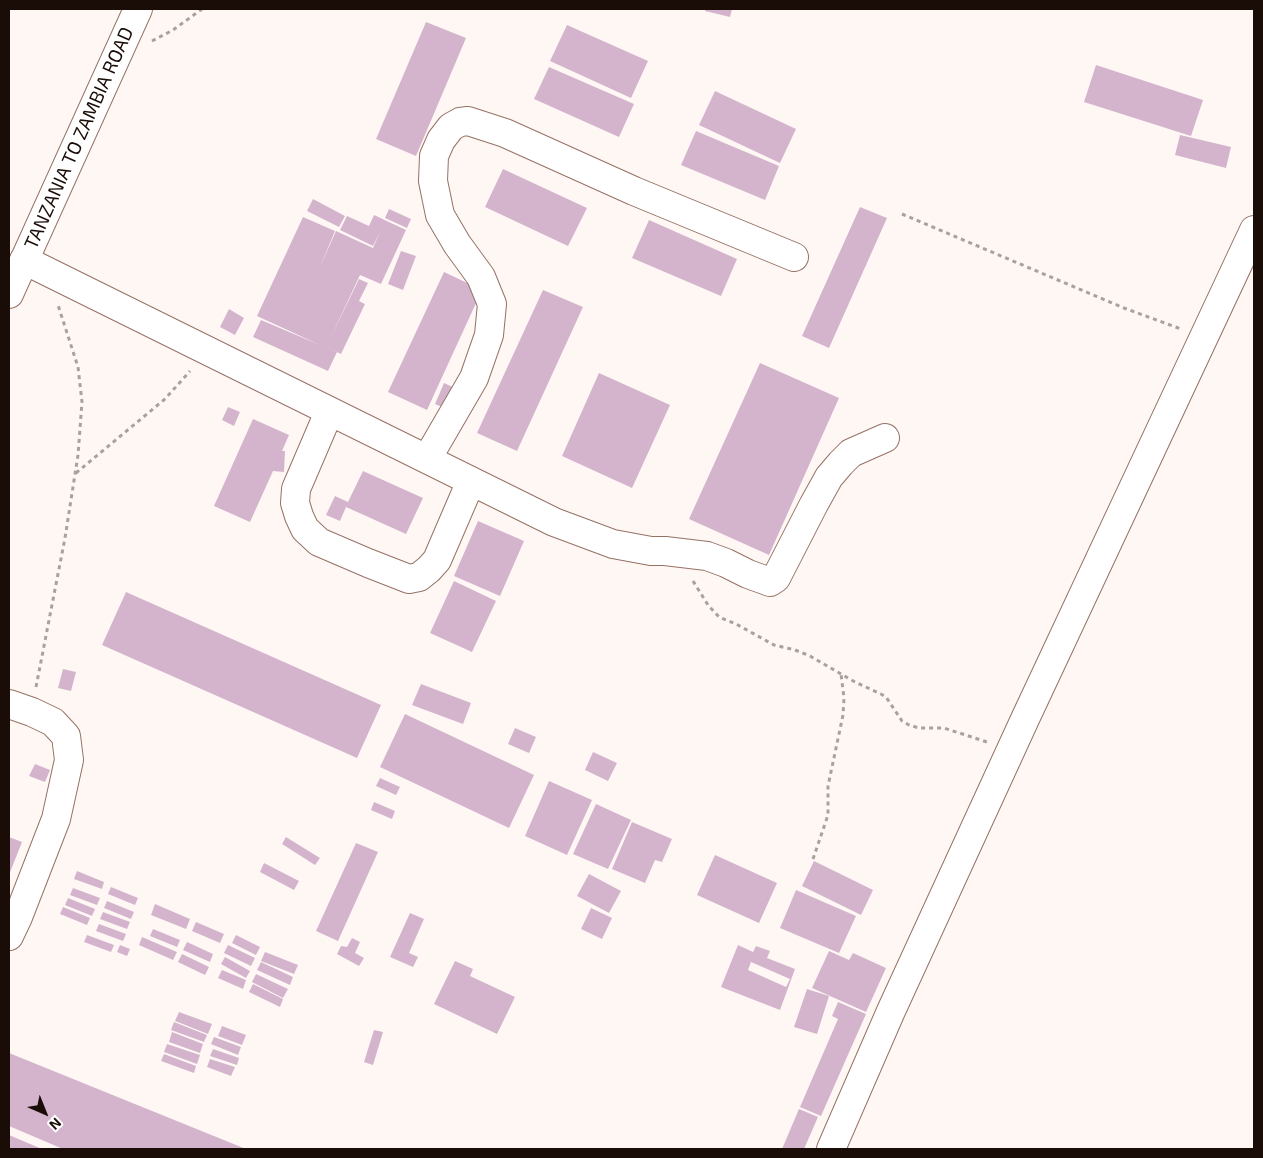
<!DOCTYPE html>
<style>
body{margin:0}
#map{position:relative;width:1263px;height:1158px;overflow:hidden;background:#fff7f4;font-family:"Exo 2",sans-serif}
canvas{display:block}
.frame{position:absolute;inset:0;border:10px solid #1a0d08;pointer-events:none}
.north{position:absolute;left:20px;top:1088px;width:50px;height:50px;-webkit-text-stroke:4px #fff;paint-order:stroke;rotate:136deg;font-size:14px;font-weight:700;line-height:20px;text-align:center;color:#1a0d08}
.north::after{content:'';display:block;margin:auto;width:18px;height:22px;background:#1a0d08;clip-path:polygon(50% 0,100% 100%,50% 72%,0 100%)}
</style>
<div id="map">
<canvas width="1263" height="1158"></canvas>
<div class="frame"></div>
<div class="north">N</div>
</div>
<script>
const ctx = document.querySelector('canvas').getContext('2d');
ctx.lineJoin = 'round';
function paint(path, color) { ctx.fillStyle = color; ctx.fill(path, 'evenodd'); }
const poly = rows => new Path2D(rows.map(r => 'M' + r).join(''));
function trace(path, color, width, dash) { ctx.strokeStyle = color; ctx.lineWidth = width; ctx.lineCap = dash ? 'butt' : 'round'; ctx.setLineDash(dash || []); ctx.stroke(path); }
function drawText(font, color, halo, rows, align = 'center') {
  ctx.font = font + ' "Exo 2",sans-serif'; ctx.lineWidth = 4.5; ctx.setLineDash([]); ctx.textBaseline = 'middle'; ctx.strokeStyle = halo; ctx.fillStyle = color; for (const [text, x, y, turn = 0] of rows) {
    ctx.save(); ctx.translate(x, y); ctx.rotate((+turn || 0) * Math.PI / 180); ctx.textAlign = isNaN(turn) ? turn : align; if (halo) ctx.strokeText(text, 0, 0); ctx.fillText(text, 0, 0); ctx.restore();
  }
}
paint(poly([
 [705,9,732,9,730,17,705,11],
 [426,22,466,38,416,156,376,139],
 [567,25,648,61,631,98,550,61],
 [1096,65,1203,100,1191,136,1084,102],
 [549,67,634,104,619,137,534,99],
 [715,91,796,129,780,163,699,125],
 [696,131,779,166,765,200,681,165],
 [1180,135,1231,147,1226,168,1175,155],
 [503,169,587,208,568,246,485,207],
 [313,199,345,216,339,227,307,211],
 [860,207,887,218,829,348,802,336],
 [389,209,411,219,407,228,385,218],
 [374,215,406,230,381,284,360,275,330,339,359,279,368,283,359,301,365,304,341,354,326,347,337,352,328,371,253,337,261,320,320,345,257,316,303,217,335,231,320,267,336,231,373,248,380,232,373,246,340,230,347,216,369,226],
 [649,220,737,259,721,296,632,258],
 [401,251,416,256,403,290,388,284],
 [444,272,482,290,427,410,388,392],
 [543,290,583,307,517,451,477,433],
 [229,309,244,318,235,335,220,327],
 [760,363,839,398,769,555,689,519],
 [599,373,670,405,632,488,562,456],
 [444,383,457,389,449,410,435,404],
 [228,407,240,412,234,426,222,420],
 [253,419,289,435,282,451,285,451,284,472,273,471,250,522,214,506],
 [363,471,423,498,406,534,346,507,340,521,326,515,335,496,348,502],
 [478,521,524,541,500,596,454,576],
 [454,581,496,601,472,652,430,633],
 [126,592,381,705,357,758,102,645],
 [63,669,76,672,71,691,58,688],
 [421,684,471,703,463,724,412,705],
 [405,714,534,775,509,828,380,767],
 [515,728,536,737,529,753,508,744],
 [593,752,617,763,608,781,585,770],
 [35,764,50,770,45,782,29,776],
 [380,778,400,787,396,795,376,786],
 [549,781,592,800,567,855,525,836],
 [374,802,395,811,392,819,371,810],
 [596,804,631,820,608,869,573,854],
 [632,822,672,839,662,862,655,860,645,883,612,869],
 [9,837,22,842,9,875],
 [286,837,320,858,315,865,282,844],
 [356,843,378,852,338,941,316,931],
 [715,855,777,883,759,923,697,895],
 [814,861,873,890,861,915,802,886],
 [264,863,299,881,294,890,260,872],
 [77,871,104,882,102,889,74,879],
 [589,874,621,891,609,913,577,896],
 [111,887,138,898,135,905,108,894],
 [73,888,100,898,97,905,70,895],
 [796,890,856,916,839,953,780,928],
 [68,898,95,909,92,916,65,905],
 [107,901,134,912,131,919,104,908],
 [155,904,190,919,186,929,151,915],
 [63,907,90,918,87,925,60,914],
 [591,908,612,918,602,939,581,929],
 [103,912,130,922,127,929,100,919],
 [410,913,424,919,409,953,418,957,413,967,390,957],
 [196,922,224,934,220,943,192,931],
 [99,924,126,934,123,941,96,931],
 [153,929,180,940,177,947,150,936],
 [87,935,114,945,111,952,84,942],
 [236,935,260,947,256,955,232,943],
 [142,937,177,952,173,960,139,945],
 [352,938,360,942,355,953,364,958,359,966,337,954,341,946,347,947],
 [187,942,213,954,210,962,183,950],
 [120,945,130,949,127,956,117,952],
 [228,945,255,958,251,966,224,953],
 [738,945,753,952,756,946,770,951,767,958,795,969,780,1010,721,987],
 [751,962,790,979,786,987,748,970],
 [829,951,849,960,853,953,886,968,866,1012,812,988],
 [265,952,298,965,294,974,261,961],
 [182,954,209,967,205,975,178,962],
 [225,957,250,971,246,978,221,964],
 [455,961,473,969,470,976,515,997,497,1034,434,1004],
 [261,962,293,977,290,985,257,970],
 [222,970,246,980,243,989,218,978],
 [256,974,288,989,283,998,252,982],
 [253,984,283,999,280,1007,249,992],
 [807,989,829,996,817,1034,794,1027],
 [838,1002,866,1014,821,1116,800,1107,838,1019,832,1016],
 [179,1012,212,1024,208,1034,175,1021],
 [174,1022,207,1035,204,1042,171,1030],
 [222,1026,246,1035,242,1045,218,1036],
 [374,1030,383,1032,373,1065,364,1062],
 [172,1032,203,1044,200,1053,169,1042],
 [214,1037,241,1047,238,1055,211,1044],
 [167,1044,200,1055,197,1064,164,1052],
 [213,1049,239,1058,237,1065,210,1056],
 [9,1053,246,1149,63,1149,9,1126],
 [164,1054,196,1066,194,1073,161,1061],
 [210,1059,235,1067,231,1076,207,1067],
 [799,1109,818,1117,804,1149,782,1149],
 [9,1135,42,1149,9,1149]
]), '#d4b4cd');
const minor = poly([
 [24,260,554,522,613,544,651,551,665,551,707,556,726,563,748,574,770,582,776,578,814,504,829,477,841,463,851,453,885,438],
 [329,412,296,489,295,503,299,516,305,529,319,542,368,563,409,579,419,577,429,569,437,560,471,481],
 [427,459,474,378,489,335,492,304,481,277,457,244,440,215,433,181,434,156,441,140,451,127,460,122,468,121,505,133,634,191,794,257],
 [9,704,32,712,53,722,66,736,69,760,56,819,18,917,9,936],
 [831,1149,891,1011,1025,719,1254,230]
]);
const highway = poly([
 [9,294,138,9]
]);
trace(minor, '#957265', 30);
trace(highway, '#957265', 30);
trace(poly([
 [152,41,173,30,202,9],
 [902,214,1124,308,1181,329],
 [76,473,165,399,190,371],
 [693,581,708,605,719,617,736,624,774,645,795,650,810,656,855,682,881,694,886,697,902,721,909,725,919,728,944,728,987,742],
 [36,687,65,538,78,455,82,402,78,367,58,305],
 [813,859,828,815,828,786,843,715,844,698,841,674]
]), '#aaa09c', 3, [4, 4]);
trace(minor, '#fff', 28);
trace(highway, '#fff', 28);
drawText('19px', '#1a0d08', '#fff', [
 ["TANZANIA TO ZAMBIA ROAD",79,138,-66]
]);
</script>
